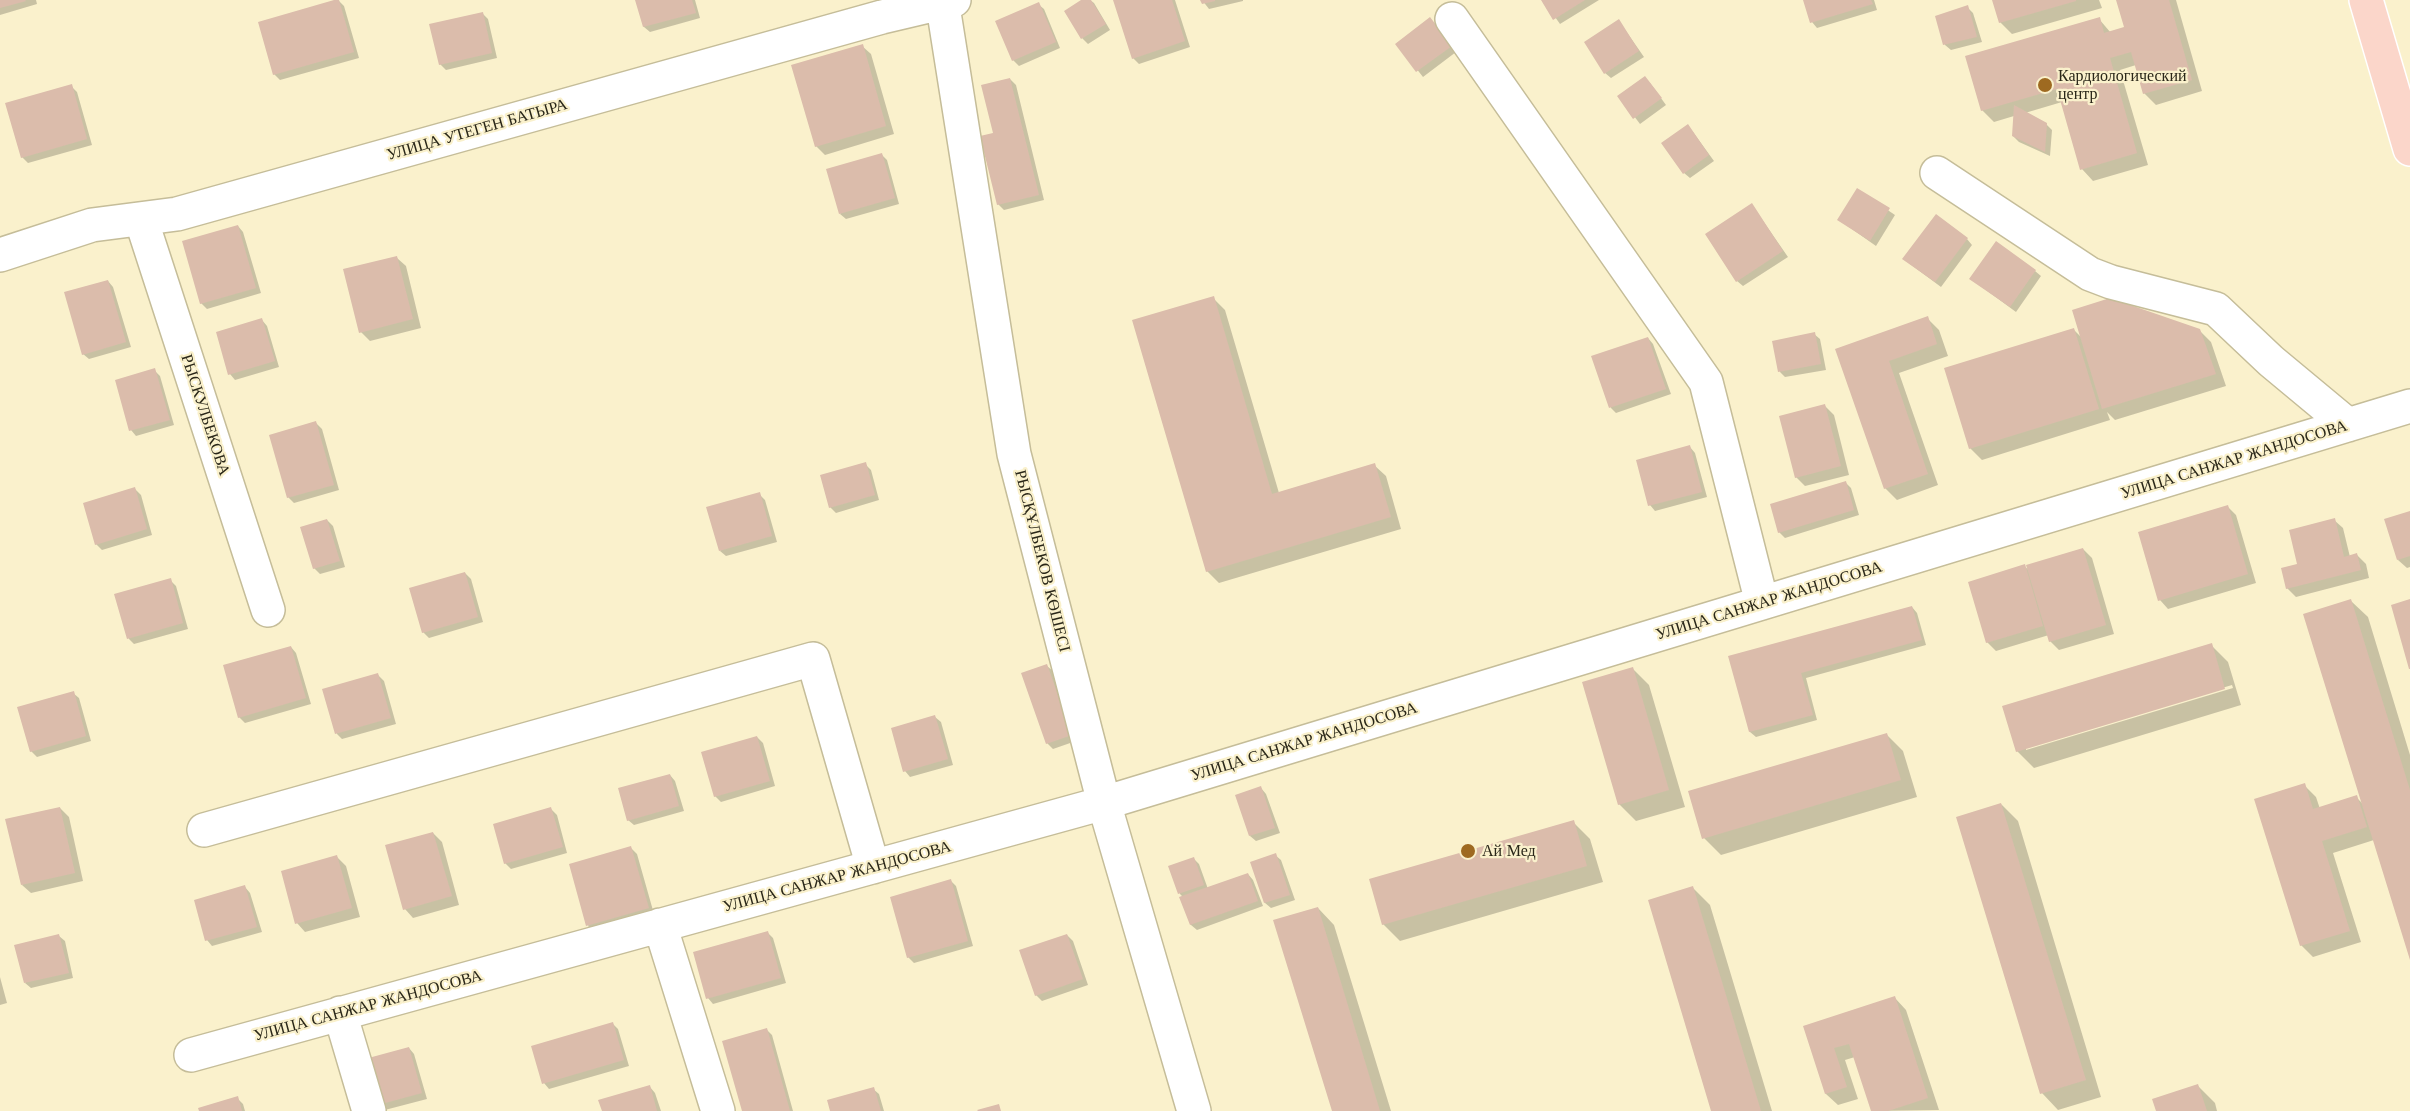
<!DOCTYPE html>
<meta charset="utf-8">
<style>
body{margin:0}
canvas{display:block;background:#faf1cc}
</style>
<canvas width="2410" height="1111"></canvas>
<script>
const ctx = document.querySelector('canvas').getContext('2d');
ctx.lineJoin = 'round';
function paint(path, color) { ctx.fillStyle = color; ctx.fill(path, 'evenodd'); }
const poly = rows => new Path2D(rows.map(r => 'M' + r).join(''));
function trace(path, color, width, dash) { ctx.strokeStyle = color; ctx.lineWidth = width; ctx.lineCap = dash ? 'butt' : 'round'; ctx.setLineDash(dash || []); ctx.stroke(path); }
function drawText(font, color, halo, rows, align = 'center') {
  ctx.font = font + ' "Libre Baskerville",serif'; ctx.lineWidth = 4.5; ctx.setLineDash([]); ctx.textBaseline = 'middle'; ctx.strokeStyle = halo; ctx.fillStyle = color; for (const [text, x, y, turn = 0] of rows) {
    ctx.save(); ctx.translate(x, y); ctx.rotate((+turn || 0) * Math.PI / 180); ctx.textAlign = isNaN(turn) ? turn : align; if (halo) ctx.strokeText(text, 0, 0); ctx.fillText(text, 0, 0); ctx.restore();
  }
}
paint(poly([
 [0,0,36,0,37,4,0,15],
 [338,0,344,6,359,58,280,80,274,74],
 [637,0,695,0,700,18,650,32,644,27],
 [1084,0,1090,0,1094,3,1110,30,1088,44,1082,38],
 [1114,0,1175,0,1190,47,1139,64,1133,58],
 [1202,0,1243,0,1243,1,1209,9],
 [1543,0,1599,0,1560,24],
 [1805,0,1874,0,1877,10,1817,28,1812,22],
 [1994,0,2099,0,2102,8,2012,34,2000,22],
 [2118,0,2176,0,2202,91,2156,105,2144,93,2136,65,2120,70,2148,165,2093,181,2082,169,2062,102,2025,113,2046,124,2052,130,2050,156,2019,142,2013,136,2014,116,1994,122,1982,110,2099,19,2111,33,2126,28],
 [1038,4,1044,9,1060,48,1019,66,1013,60],
 [1967,7,1973,13,1982,42,1951,50,1945,45,1937,17],
 [482,13,488,19,497,58,446,70,440,64],
 [1430,19,1456,52,1423,77,1397,44],
 [1619,21,1644,57,1611,78,1605,73],
 [862,46,871,54,894,134,825,155,816,146],
 [1010,79,1016,85,1044,200,1004,210,998,204],
 [1650,83,1666,105,1640,124,1619,96],
 [71,86,77,92,92,145,28,163,22,157],
 [1693,132,1714,161,1690,178,1684,173],
 [882,155,887,160,899,204,846,219,840,214],
 [1858,190,1895,215,1876,246,1839,220],
 [1752,205,1788,257,1743,286,1737,281],
 [238,226,243,232,261,293,207,309,201,303],
 [1967,239,1972,245,1941,287,1910,264],
 [397,258,406,266,421,328,370,341,361,332],
 [2035,271,2041,276,2016,312,1971,279],
 [108,281,113,287,131,347,89,359,83,354],
 [1213,298,1225,310,1279,493,1374,465,1386,476,1401,529,1219,583,1207,571],
 [1927,318,1939,330,1948,356,1899,373,1938,485,1897,500,1885,488,1837,350],
 [262,320,267,326,279,367,235,380,230,374],
 [2074,330,2082,338,2199,330,2211,342,2226,386,2115,420,2107,412,2110,420,1982,460,1970,448],
 [1814,334,1820,339,1826,370,1785,377,1780,372,1774,342],
 [1648,338,1653,344,1671,394,1616,413,1611,408,1593,357],
 [154,370,160,376,174,425,136,436,131,430],
 [1825,406,1834,415,1849,475,1805,486,1796,477],
 [316,423,322,429,339,490,294,503,288,497],
 [1690,447,1695,453,1707,497,1655,511,1650,505],
 [865,464,871,470,879,500,836,513,830,507],
 [1846,483,1851,488,1859,515,1785,538,1779,532],
 [135,489,141,495,152,535,102,550,96,544],
 [759,494,765,500,777,542,726,556,720,551],
 [2227,506,2236,515,2256,583,2168,609,2160,600],
 [2410,513,2410,567,2407,568,2398,560],
 [327,520,333,526,345,567,320,574,314,568],
 [2334,520,2343,528,2350,557,2357,555,2366,564,2369,578,2296,597,2287,588,2299,565],
 [2083,549,2092,558,2114,634,2059,650,2050,641,2049,635,1996,651,1987,642,2024,566,2030,571],
 [465,573,471,579,483,622,429,638,423,632],
 [170,580,176,586,188,629,134,644,129,639,116,595],
 [2351,601,2368,617,2410,755,2410,956,2374,840,2333,853,2361,942,2313,957,2301,945,2304,785,2316,797,2320,809,2356,797,2363,804],
 [1912,607,1917,613,1926,645,1806,678,1817,720,1756,737,1750,732,1730,657],
 [2211,645,2228,662,2241,705,2034,768,2017,751],
 [2232,685,2233,688,2026,750,2026,747],
 [291,647,296,653,311,704,245,723,239,717],
 [1047,666,1053,671,1076,741,1053,749,1047,743],
 [1632,668,1649,685,1685,807,1636,821,1619,804],
 [378,675,384,681,396,724,342,739,337,734,324,690],
 [73,693,79,698,91,741,37,757,31,751],
 [935,717,941,722,953,765,910,777,905,771],
 [1886,734,1903,751,1917,797,1721,855,1704,838],
 [757,737,763,743,775,786,721,802,715,796],
 [670,775,675,781,684,811,634,825,628,820],
 [1261,788,1266,794,1280,833,1256,841,1250,836],
 [2001,804,2018,821,2101,1097,2058,1110,2042,1093],
 [60,808,69,817,83,881,31,893,22,885],
 [551,809,557,815,567,853,511,869,505,863],
 [1573,822,1590,839,1603,882,1400,941,1383,924],
 [433,833,442,842,459,905,413,918,405,909],
 [631,848,637,854,654,914,593,931,588,926],
 [1275,855,1281,860,1295,900,1271,908,1265,903,1252,863],
 [337,857,346,866,360,917,305,932,297,923],
 [1194,859,1199,864,1208,889,1248,874,1253,880,1263,906,1197,930,1191,925,1183,897,1180,894,1170,867],
 [951,881,956,886,973,946,914,963,908,957],
 [245,887,250,893,262,932,212,946,207,940],
 [1693,888,1710,905,1772,1111,1713,1111],
 [1318,908,1334,925,1391,1111,1333,1111],
 [768,933,773,938,786,983,713,1004,708,998],
 [1067,935,1073,941,1088,985,1042,1001,1036,995],
 [59,936,65,941,73,978,31,988,25,983],
 [0,977,7,1003,0,1005],
 [1895,998,1906,1010,1939,1110,1872,1111,1855,1057,1845,1060,1858,1099,1838,1105,1826,1094,1805,1027],
 [613,1024,618,1029,629,1066,549,1089,544,1083],
 [767,1030,772,1035,793,1111,744,1111],
 [409,1048,414,1054,427,1099,381,1111,376,1106],
 [2198,1086,2215,1103,2217,1111,2158,1111],
 [650,1087,655,1093,661,1111,603,1111],
 [873,1089,879,1094,884,1111,831,1111],
 [237,1098,243,1104,245,1111,201,1111]
]), '#0003');
paint(poly([
 [0,0,25,0,26,1,0,8],
 [334,0,339,0,354,52,273,75,258,22],
 [635,0,692,0,696,13,643,27],
 [1081,0,1091,0,1106,24,1081,39,1064,11],
 [1113,0,1172,0,1185,41,1132,59],
 [1200,0,1215,0,1215,1,1202,4],
 [1541,0,1585,0,1553,20],
 [1803,0,1871,0,1873,4,1810,23],
 [1992,0,2076,0,2076,1,1999,23],
 [2116,0,2169,0,2192,80,2143,94,2131,52,2110,58,2137,153,2080,170,2057,89,1981,111,1965,56,2100,17,2104,33,2124,27],
 [1039,2,1056,42,1012,61,995,21],
 [1968,5,1977,37,1943,45,1935,16],
 [483,12,492,53,439,65,429,24],
 [1430,17,1452,46,1416,72,1395,44],
 [1619,19,1639,51,1604,74,1584,42],
 [863,44,886,126,815,147,791,65],
 [1645,76,1662,98,1633,119,1617,96],
 [1010,78,1039,195,997,205,980,136,993,133,981,85],
 [72,84,87,139,21,158,5,103],
 [2014,105,2047,123,2045,152,2012,136],
 [1688,124,1709,155,1683,174,1661,143],
 [882,153,895,198,839,214,826,169],
 [1857,188,1890,208,1870,241,1837,220],
 [1752,203,1783,251,1736,282,1705,234],
 [1936,214,1968,238,1935,282,1902,259],
 [238,225,256,288,200,304,182,241],
 [1996,241,2036,270,2010,307,1969,279],
 [397,256,413,319,359,333,343,269],
 [108,280,126,342,82,355,64,292],
 [1214,296,1272,494,1375,463,1391,517,1206,572,1132,320],
 [2110,298,2200,329,2216,374,2102,409,2072,310],
 [1928,316,1937,344,1889,361,1928,474,1884,489,1835,349],
 [262,318,275,361,228,375,216,332],
 [2074,328,2099,409,1969,449,1944,368],
 [1815,332,1821,364,1778,372,1772,341],
 [1648,337,1666,389,1609,408,1591,356],
 [155,368,170,420,129,431,115,380],
 [1825,404,1841,466,1795,478,1779,416],
 [316,421,334,485,287,498,269,435],
 [1690,445,1702,492,1648,506,1636,460],
 [866,462,875,495,829,508,820,475],
 [1846,481,1854,510,1778,533,1770,504],
 [135,487,147,529,95,545,83,503],
 [760,492,772,536,719,551,706,507],
 [2228,505,2248,574,2158,601,2138,532],
 [2410,511,2410,556,2397,560,2384,519],
 [2335,518,2344,557,2357,553,2361,570,2286,589,2281,568,2297,564,2289,530],
 [327,519,340,561,313,569,300,527],
 [2083,548,2106,625,2049,642,2026,565],
 [2025,564,2043,626,1986,643,1968,582],
 [465,572,478,617,422,633,409,588],
 [171,578,183,623,127,639,114,594],
 [2351,599,2410,790,2410,960,2303,614],
 [2410,599,2410,669,2409,669,2391,605],
 [1912,606,1922,640,1801,673,1813,715,1749,732,1728,656],
 [2212,643,2225,689,2016,752,2002,706],
 [291,646,306,698,238,718,223,665],
 [1047,664,1072,735,1046,744,1021,673],
 [1633,667,1669,790,1618,805,1582,682],
 [378,673,391,718,335,734,322,689],
 [74,691,86,736,30,752,17,707],
 [935,715,948,759,903,772,891,728],
 [1887,733,1901,780,1702,839,1688,791],
 [757,736,770,781,714,797,701,752],
 [670,774,679,806,627,821,618,788],
 [2305,783,2313,809,2357,795,2367,827,2322,841,2350,931,2300,946,2254,799],
 [1261,786,1275,828,1249,836,1235,795],
 [2001,803,2086,1080,2040,1094,1956,817],
 [60,807,75,873,21,885,5,819],
 [551,807,563,847,504,864,493,824],
 [1574,820,1587,866,1382,925,1369,879],
 [433,832,452,896,403,910,385,845],
 [631,846,649,908,586,926,569,864],
 [1276,853,1290,895,1264,903,1250,862],
 [337,855,352,908,295,924,281,871],
 [1194,857,1204,885,1178,894,1168,866],
 [1248,873,1258,901,1190,925,1179,897],
 [951,879,968,941,907,958,890,897],
 [245,885,257,927,205,941,194,900],
 [1693,886,1761,1111,1711,1111,1648,900],
 [1318,907,1380,1111,1332,1111,1273,920],
 [768,931,781,978,706,999,693,952],
 [59,934,69,973,24,983,14,945],
 [1067,934,1083,979,1035,996,1019,950],
 [1895,996,1928,1098,1888,1111,1871,1111,1849,1044,1834,1048,1847,1087,1825,1094,1803,1026],
 [613,1022,624,1060,542,1084,531,1046],
 [767,1028,790,1111,742,1111,722,1041],
 [409,1047,422,1093,374,1106,361,1060],
 [2198,1084,2207,1111,2156,1111,2152,1099],
 [650,1085,657,1111,602,1111,598,1100],
 [874,1087,881,1111,830,1111,827,1100],
 [238,1096,242,1111,199,1111,198,1108],
 [999,1104,1001,1111,978,1111,977,1110]
]), '#dbbcab');
const minor = poly([
 [942,0,1014,454,1104,803,1194,1111],
 [1452,19,1706,382,1762,603],
 [1937,173,2090,274,2111,282,2216,309,2271,361,2348,425],
 [141,219,268,610],
 [0,255,92,225,177,214,882,17,954,0],
 [204,830,813,659,873,867],
 [660,925,718,1111],
 [340,1013,369,1111],
 [191,1055,1104,803,2410,406]
]);
const major = poly([
 [2366,0,2410,149]
]);
trace(minor, '#c5bd99', 36);
trace(major, '#fff', 36);
trace(minor, '#fff', 33);
trace(major, '#fbd6ca', 33);
for (const [x, y, r, color] of [
 [2045,85,8,"#9e6a21"],
 [1468,851,8,"#9e6a21"]
]) { const dot = new Path2D(); dot.arc(x, y, r, 0, 2 * Math.PI); ctx.fillStyle = color; ctx.fill(dot); trace(dot, '#faf1cc', 2); }
drawText('16px', '#2a2719', '#faf1cc', [
 ["Кардиологический",2058,76],
 ["центр",2058,94],
 ["Ай Мед",1482,851]
], 'left');
drawText('16px', '#2a2719', '#faf1cc', [
 ["УЛИЦА УТЕГЕН БАТЫРА",477,130,-16],
 ["РЫСКУЛБЕКОВА",205,415,72],
 ["УЛИЦА САНЖАР ЖАНДОСОВА",2234,460,-17],
 ["РЫСҚҰЛБЕКОВ КӨШЕСІ",1042,561,76],
 ["УЛИЦА САНЖАР ЖАНДОСОВА",1769,601,-17],
 ["УЛИЦА САНЖАР ЖАНДОСОВА",1304,742,-17],
 ["УЛИЦА САНЖАР ЖАНДОСОВА",837,877,-15],
 ["УЛИЦА САНЖАР ЖАНДОСОВА",368,1006,-15]
]);
</script>
